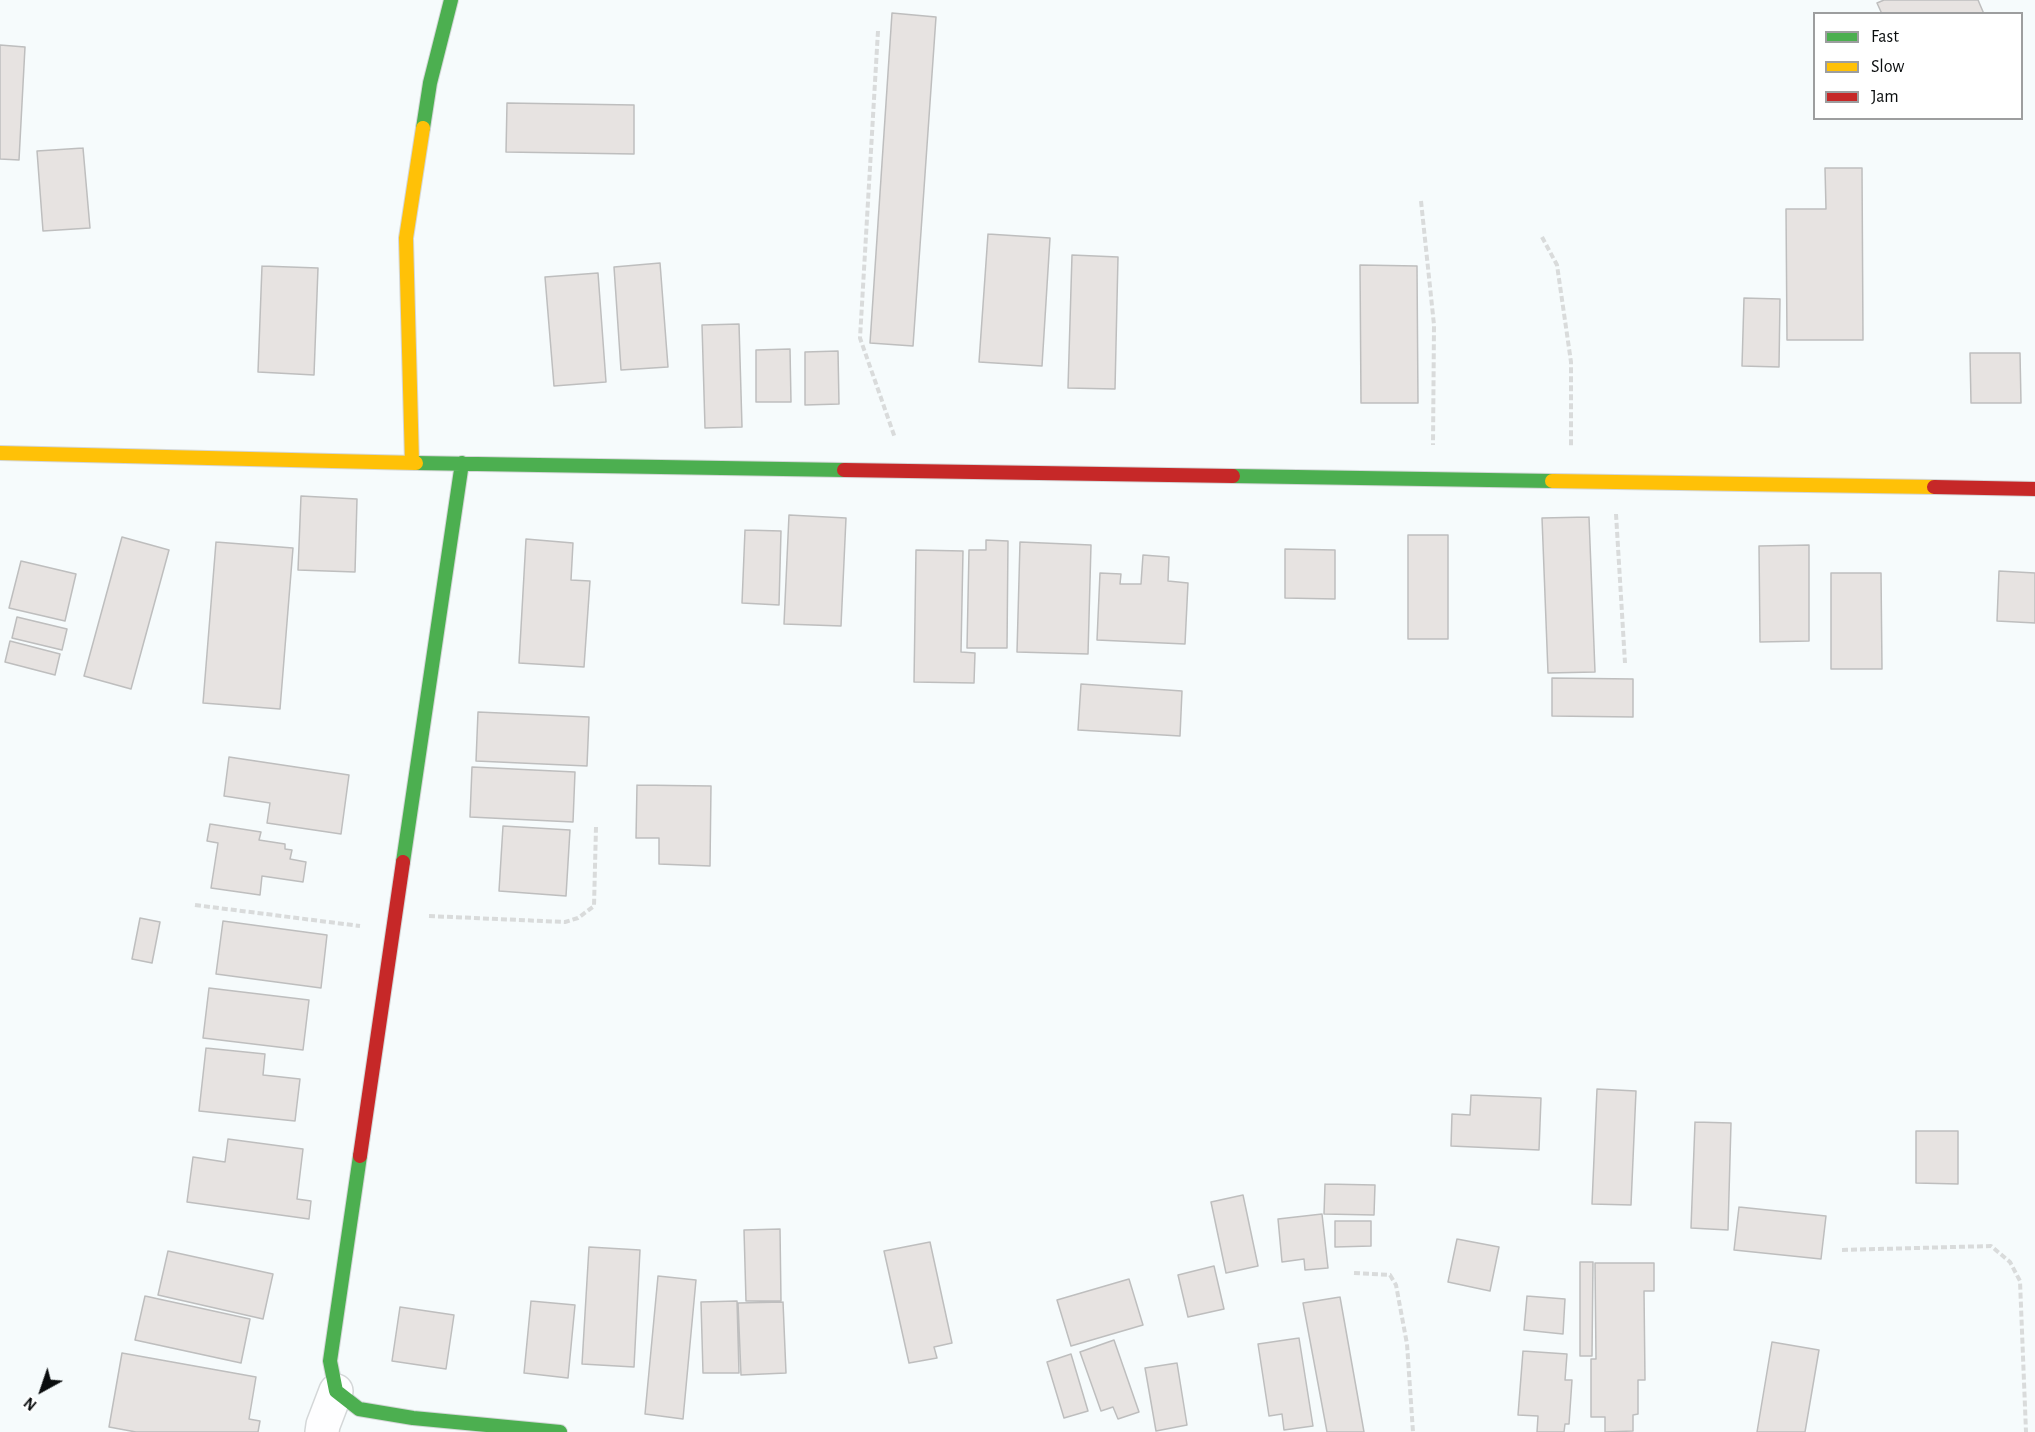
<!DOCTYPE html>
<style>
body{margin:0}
#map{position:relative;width:2035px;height:1432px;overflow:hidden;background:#f6fbfc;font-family:"Alegreya Sans",sans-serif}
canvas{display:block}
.legend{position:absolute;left:1813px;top:12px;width:210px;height:108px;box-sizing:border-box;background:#fff;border:2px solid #9d9e9f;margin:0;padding:8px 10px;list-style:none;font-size:18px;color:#0a0d0e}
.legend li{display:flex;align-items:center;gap:12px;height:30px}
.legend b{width:30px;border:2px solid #9d9e9f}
.north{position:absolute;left:12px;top:1360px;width:60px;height:60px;-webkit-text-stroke:4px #fff;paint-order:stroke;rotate:220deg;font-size:16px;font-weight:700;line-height:24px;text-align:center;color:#0a0d0e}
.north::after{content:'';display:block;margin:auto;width:21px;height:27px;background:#0a0d0e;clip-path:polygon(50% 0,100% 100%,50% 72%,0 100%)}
</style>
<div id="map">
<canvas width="2035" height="1432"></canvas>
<ul class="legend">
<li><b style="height:8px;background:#4caf50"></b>Fast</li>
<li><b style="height:8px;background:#ffc107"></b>Slow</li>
<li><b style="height:8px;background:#c62828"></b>Jam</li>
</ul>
<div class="north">N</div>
</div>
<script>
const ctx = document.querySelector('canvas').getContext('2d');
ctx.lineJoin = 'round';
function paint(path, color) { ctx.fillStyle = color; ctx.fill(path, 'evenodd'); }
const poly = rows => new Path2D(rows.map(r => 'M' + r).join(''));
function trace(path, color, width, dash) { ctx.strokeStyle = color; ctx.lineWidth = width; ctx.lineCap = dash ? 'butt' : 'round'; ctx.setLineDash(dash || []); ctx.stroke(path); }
const building = poly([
 [1884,0,1978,0,1984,14,1882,14,1877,3,1884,0],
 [892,13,936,17,913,346,870,343,892,13],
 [0,45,25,47,19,160,0,159,0,45],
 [507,103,634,105,634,154,506,152,507,103],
 [83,148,90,228,43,231,37,151,83,148],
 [1825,168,1862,168,1863,340,1787,340,1786,209,1826,209,1825,168],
 [988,234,1050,238,1042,366,979,362,988,234],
 [1072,255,1118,257,1115,389,1068,388,1072,255],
 [660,263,668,367,621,370,614,267,660,263],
 [1360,265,1417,266,1418,403,1361,403,1360,265],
 [262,266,318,268,314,375,258,372,262,266],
 [598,273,606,382,554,386,545,277,598,273],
 [1744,298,1780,299,1779,367,1742,366,1744,298],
 [739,324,742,427,705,428,702,325,739,324],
 [790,349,791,402,756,402,756,350,790,349],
 [838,351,839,404,805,405,805,352,838,351],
 [1970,353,2020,353,2021,403,1971,403,1970,353],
 [301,496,357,499,355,572,298,570,301,496],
 [789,515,846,518,841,626,784,624,789,515],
 [1589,517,1595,672,1548,673,1542,518,1589,517],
 [745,530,781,531,779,605,742,603,745,530],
 [1408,535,1448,535,1448,639,1408,639,1408,535],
 [122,537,169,550,131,689,84,676,122,537],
 [526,539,573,543,571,580,590,581,584,667,519,663,526,539],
 [986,540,1008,541,1007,648,967,648,969,550,986,550,986,540],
 [216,542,293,548,280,709,203,703,216,542],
 [1020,542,1091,545,1088,654,1017,652,1020,542],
 [1809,545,1809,641,1760,642,1759,546,1809,545],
 [1285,549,1335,550,1335,599,1285,598,1285,549],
 [916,550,963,551,961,652,975,653,974,683,914,682,916,550],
 [1143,555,1169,557,1168,581,1188,583,1185,644,1097,640,1100,573,1121,574,1120,584,1141,584,1143,555],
 [21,561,76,574,65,621,9,608,21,561],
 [1999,571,2035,573,2035,623,1997,621,1999,571],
 [1831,573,1881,573,1882,669,1831,669,1831,573],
 [17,617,67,629,62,650,12,638,17,617],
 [10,641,60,654,55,675,5,662,10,641],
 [1552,678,1633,679,1633,717,1552,716,1552,678],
 [1081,684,1182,691,1180,736,1078,730,1081,684],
 [478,712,589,717,587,766,476,761,478,712],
 [229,757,349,775,341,834,267,823,270,803,224,796,229,757],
 [472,767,575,772,573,822,470,817,472,767],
 [637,785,711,786,710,866,659,864,659,838,636,838,637,785],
 [210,824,261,832,259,840,285,844,285,849,292,850,290,859,306,862,303,882,262,876,260,895,211,888,218,843,207,841,210,824],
 [503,826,570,830,566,896,499,891,503,826],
 [140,918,160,922,152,963,132,959,140,918],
 [223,921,327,935,321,988,216,974,223,921],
 [209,988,309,1000,303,1050,203,1038,209,988],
 [206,1048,265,1054,263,1075,300,1079,295,1121,199,1111,206,1048],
 [1597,1089,1636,1091,1631,1205,1592,1204,1597,1089],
 [1471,1095,1541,1098,1539,1150,1451,1146,1452,1114,1470,1115,1471,1095],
 [1695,1122,1731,1123,1728,1230,1691,1228,1695,1122],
 [1916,1131,1958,1131,1958,1184,1916,1183,1916,1131],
 [228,1139,303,1149,297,1199,311,1201,309,1219,187,1202,193,1157,225,1162,228,1139],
 [1325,1184,1375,1185,1374,1215,1324,1214,1325,1184],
 [1243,1195,1258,1266,1226,1273,1211,1202,1243,1195],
 [1739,1207,1826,1216,1821,1259,1734,1250,1739,1207],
 [1322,1214,1328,1268,1305,1270,1304,1259,1282,1262,1278,1219,1322,1214],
 [1335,1221,1371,1221,1371,1246,1335,1247,1335,1221],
 [780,1229,781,1301,746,1301,744,1230,780,1229],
 [1457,1239,1499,1247,1490,1291,1448,1282,1457,1239],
 [930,1242,952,1343,934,1347,937,1358,909,1363,884,1251,930,1242],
 [589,1247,640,1250,634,1367,582,1364,589,1247],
 [168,1251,273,1274,263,1319,158,1295,168,1251],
 [1580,1262,1593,1262,1592,1356,1580,1356,1580,1262],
 [1595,1263,1654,1263,1654,1291,1644,1291,1645,1380,1638,1380,1638,1414,1633,1415,1633,1431,1605,1432,1605,1417,1591,1417,1591,1359,1596,1359,1595,1263],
 [1214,1266,1224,1309,1188,1317,1178,1275,1214,1266],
 [658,1276,696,1280,683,1419,645,1414,658,1276],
 [1129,1279,1143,1325,1071,1346,1057,1300,1129,1279],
 [145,1296,250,1319,241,1363,135,1340,145,1296],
 [1527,1296,1565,1299,1563,1334,1524,1330,1527,1296],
 [1340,1297,1364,1432,1327,1432,1303,1303,1340,1297],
 [531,1301,575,1305,568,1378,524,1373,531,1301],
 [737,1301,739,1373,703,1373,701,1302,737,1301],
 [783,1302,786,1373,741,1375,738,1303,783,1302],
 [400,1307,454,1315,446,1369,392,1361,400,1307],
 [1299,1338,1313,1426,1284,1430,1282,1414,1269,1416,1258,1344,1299,1338],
 [1114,1340,1139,1412,1118,1419,1113,1407,1101,1411,1080,1352,1114,1340],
 [1772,1342,1819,1350,1805,1432,1757,1432,1772,1342],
 [1523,1351,1567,1354,1565,1380,1572,1380,1569,1424,1565,1424,1564,1432,1537,1432,1538,1416,1518,1415,1523,1351],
 [122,1353,256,1377,249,1419,260,1421,258,1432,136,1432,109,1427,122,1353],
 [1071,1354,1088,1411,1064,1418,1047,1362,1071,1354],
 [1177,1363,1187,1425,1156,1431,1145,1368,1177,1363]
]);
paint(building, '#e7e3e1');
trace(building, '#bebebe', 1.5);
const street = poly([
 [322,1432,323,1425,336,1391]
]);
const fast = poly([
 [423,128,430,83,451,0],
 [416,463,844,470],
 [1233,476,1552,481],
 [403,862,462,463],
 [360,1156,330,1361,336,1391,359,1409,413,1418,560,1432]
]);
const slow = poly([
 [0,453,416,463],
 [412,463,406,238,423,128],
 [1552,481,1934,487]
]);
const jam = poly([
 [844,470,1233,476],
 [1934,487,2035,489],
 [360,1156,403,862]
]);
trace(street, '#d4d7d8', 36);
trace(fast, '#d4d7d8', 16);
trace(slow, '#d4d7d8', 16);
trace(jam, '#d4d7d8', 16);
trace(poly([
 [878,31,860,338,895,438],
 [1421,201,1434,325,1433,445],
 [1542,237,1557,265,1571,362,1571,447],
 [1616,514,1625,663],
 [195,905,360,926],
 [429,916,565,922,578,918,594,906,596,827],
 [1842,1250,1991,1246,2010,1262,2020,1281,2026,1432],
 [1354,1273,1390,1275,1396,1285,1407,1344,1413,1432]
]), '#d9dbdb', 4, [6, 3]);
trace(street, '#fefeff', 33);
trace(fast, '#4caf50', 14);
trace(slow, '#ffc107', 14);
trace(jam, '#c62828', 14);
</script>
